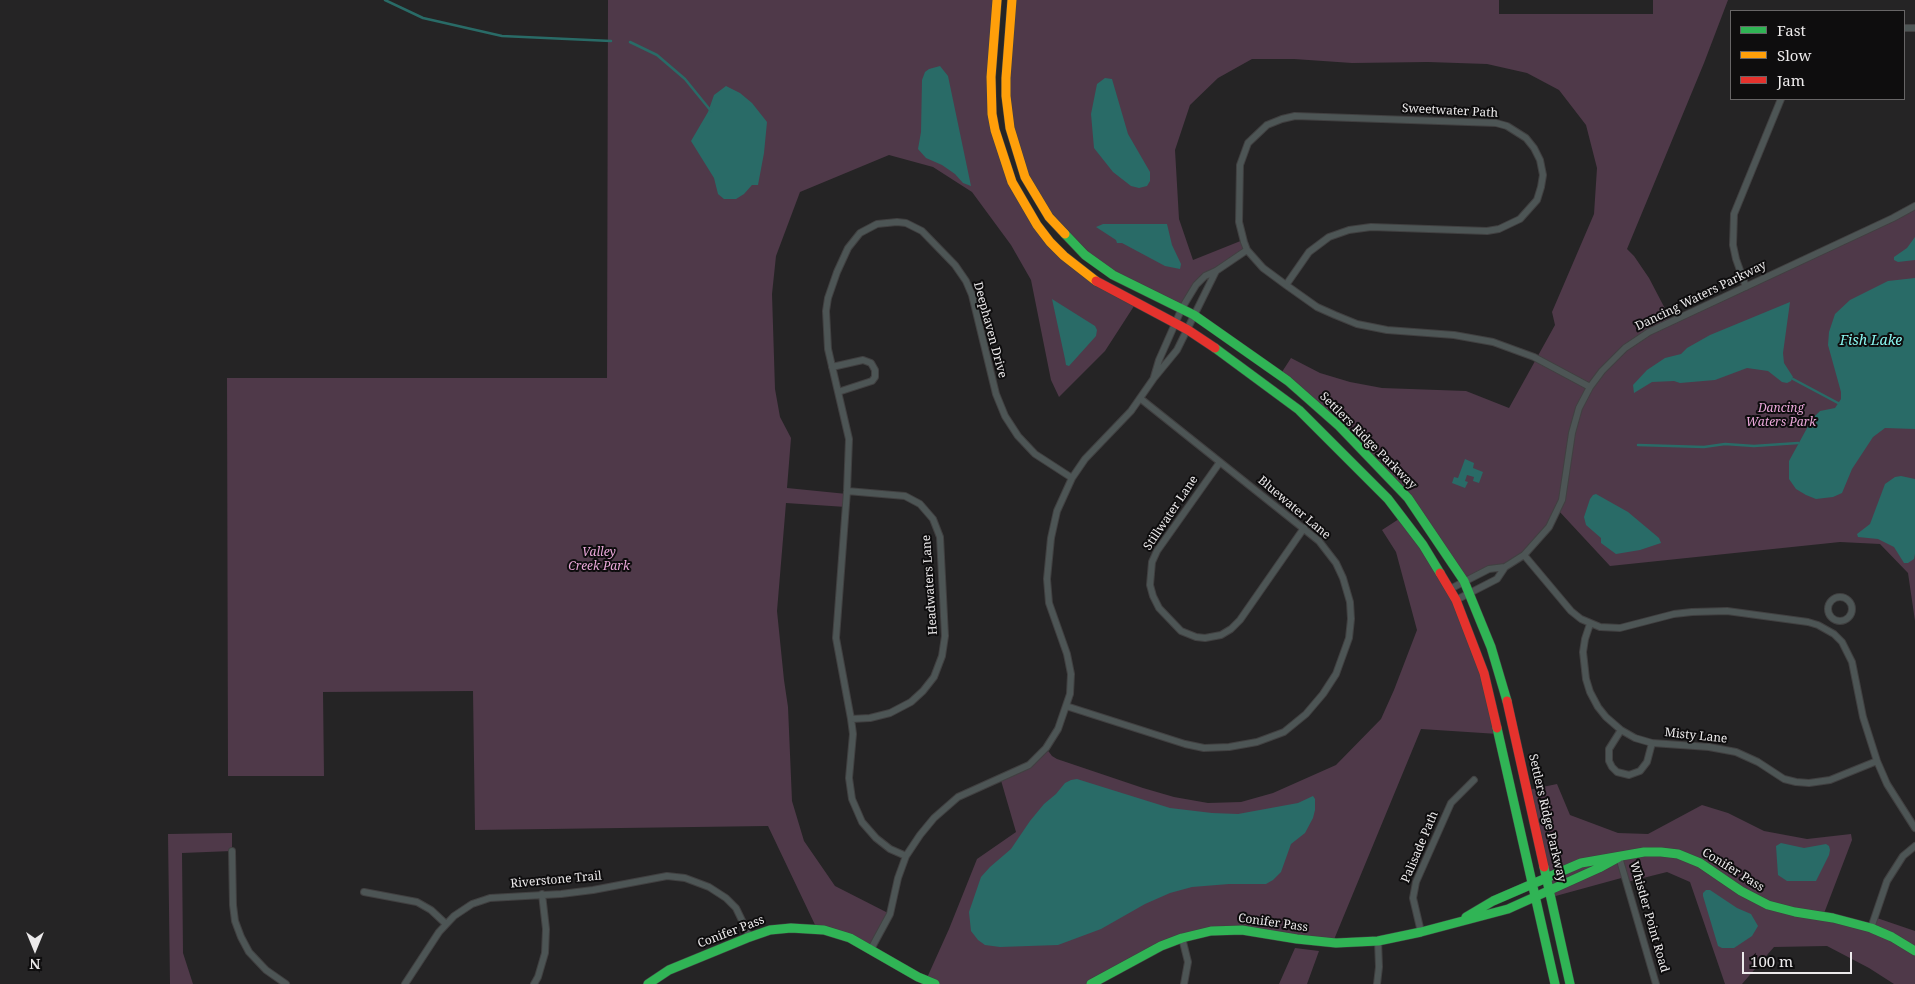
<!DOCTYPE html>
<style>
body{margin:0}
#map{position:relative;width:1915px;height:984px;overflow:hidden;background:#252425;font-family:"Noto Serif",serif}
canvas{display:block}
.legend{position:absolute;left:1730px;top:10px;width:175px;height:90px;box-sizing:border-box;background:#0e0d0e;border:1px solid #676566;margin:0;padding:6px 9px;list-style:none;font-size:15px;color:#eceaeb}
.legend li{display:flex;align-items:center;gap:10px;height:25px}
.legend b{width:25px;border:1px solid #676566}
.north{position:absolute;left:10px;top:924px;width:50px;height:50px;-webkit-text-stroke:4px #0e0d0e;paint-order:stroke;rotate:180deg;font-size:14px;font-weight:700;line-height:20px;text-align:center;color:#eceaeb}
.north::after{content:'';display:block;margin:auto;width:18px;height:22px;background:#eceaeb;clip-path:polygon(50% 0,100% 100%,50% 72%,0 100%)}
.scale{position:absolute;left:1742px;top:952px;width:110px;height:22px;box-sizing:border-box;border:2px solid #eceaeb;border-top:0;padding-left:6px;font-size:15px;line-height:18px;white-space:nowrap;color:#eceaeb;-webkit-text-stroke:4px #0e0d0e;paint-order:stroke}
</style>
<div id="map">
<canvas width="1915" height="984"></canvas>
<ul class="legend">
<li><b style="height:6px;background:#30b455"></b>Fast</li>
<li><b style="height:6px;background:#ff9f0a"></b>Slow</li>
<li><b style="height:6px;background:#e5322d"></b>Jam</li>
</ul>
<div class="north">N</div>
<div class="scale">100 m</div>
</div>
<script>
const ctx = document.querySelector('canvas').getContext('2d');
ctx.lineJoin = 'round';
function paint(path, color) { ctx.fillStyle = color; ctx.fill(path, 'evenodd'); }
const poly = rows => new Path2D(rows.map(r => 'M' + r).join(''));
function trace(path, color, width, dash) { ctx.strokeStyle = color; ctx.lineWidth = width; ctx.lineCap = dash ? 'butt' : 'round'; ctx.setLineDash(dash || []); ctx.stroke(path); }
function drawText(font, color, halo, rows, align = 'center') {
  ctx.font = font + ' "Noto Serif",serif'; ctx.lineWidth = 4; ctx.setLineDash([]); ctx.textBaseline = 'middle'; ctx.strokeStyle = halo; ctx.fillStyle = color; for (const [text, x, y, turn = 0] of rows) {
    ctx.save(); ctx.translate(x, y); ctx.rotate((+turn || 0) * Math.PI / 180); ctx.textAlign = isNaN(turn) ? turn : align; if (halo) ctx.strokeText(text, 0, 0); ctx.fillText(text, 0, 0); ctx.restore();
  }
}
paint(poly([
 [608,0,997,0,991,97,1012,182,1064,256,1136,303,1105,351,1059,397,1051,380,1031,280,1011,245,972,192,933,167,889,155,800,192,776,256,772,294,775,389,780,417,791,438,787,488,847,494,846,507,786,503,777,611,784,680,788,707,792,801,804,841,835,886,890,914,871,949,817,929,768,826,475,830,473,691,323,692,324,776,228,776,227,378,607,378],
 [1012,0,1499,0,1499,14,1653,14,1653,0,1728,0,1704,63,1627,249,1634,256,1649,278,1672,322,1915,206,1915,621,1908,573,1880,544,1840,542,1610,566,1558,510,1549,527,1517,560,1489,569,1464,581,1408,498,1280,375,1291,358,1320,373,1350,382,1382,388,1466,391,1509,408,1555,325,1552,312,1594,214,1597,168,1586,125,1559,90,1527,73,1487,64,1428,62,1352,63,1294,59,1252,59,1218,78,1190,105,1175,150,1179,219,1193,260,1243,240,1247,250,1205,276,1182,308,1085,255,1033,191,1008,112],
 [1402,517,1450,589,1484,673,1498,734,1421,729,1333,942,1259,931,1192,935,1091,984,935,984,926,980,949,929,977,859,1016,832,1000,777,1014,773,1046,748,1052,756,1057,759,1143,788,1174,797,1208,803,1241,802,1273,793,1336,765,1381,719,1394,690,1417,630,1396,552,1382,530],
 [1557,784,1570,815,1618,833,1648,834,1702,805,1728,813,1764,831,1807,839,1851,834,1852,840,1823,916,1870,928,1874,917,1915,931,1915,984,1894,984,1869,968,1827,946,1774,947,1742,984,1725,984,1690,882,1667,872,1627,882,1625,877,1552,897,1528,790],
 [232,833,232,851,182,853,183,953,193,984,170,984,168,834],
 [1295,948,1319,951,1307,984,1279,984]
]), '#4f3949');
paint(poly([
 [940,66,948,76,971,186,963,183,955,174,942,165,926,158,918,149,921,132,922,80,925,72,929,69],
 [1105,78,1112,79,1128,134,1150,172,1150,181,1147,186,1139,188,1131,186,1113,172,1094,148,1091,114,1097,84],
 [726,86,740,93,752,103,767,122,764,153,758,185,752,185,744,194,736,199,724,199,718,194,714,178,691,141,708,112,714,95],
 [1103,224,1167,224,1172,245,1181,264,1180,269,1165,266,1122,243,1117,243,1116,240,1096,227],
 [1915,237,1915,260,1898,262,1894,260,1894,257,1907,248],
 [1915,278,1915,429,1885,428,1873,437,1852,469,1842,493,1833,497,1816,499,1806,495,1796,489,1789,479,1789,461,1812,419,1820,411,1835,408,1841,399,1841,392,1828,345,1829,332,1835,314,1850,300,1888,281],
 [1052,299,1095,326,1097,330,1096,336,1069,366,1066,365,1065,359],
 [1790,302,1783,353,1784,363,1793,377,1791,381,1787,383,1782,382,1768,371,1747,368,1715,380,1680,383,1674,381,1652,382,1634,393,1633,385,1647,370,1665,358,1681,354,1687,348,1710,335],
 [1465,459,1474,463,1473,468,1483,472,1479,483,1473,481,1474,477,1467,475,1465,481,1468,482,1465,488,1452,483,1454,477,1458,478],
 [1901,476,1915,479,1915,554,1914,559,1908,563,1904,563,1894,547,1878,539,1858,537,1857,534,1870,524,1885,484,1895,477],
 [1596,494,1628,512,1659,538,1661,543,1640,550,1616,554,1601,543,1601,538,1586,525,1584,517,1590,499,1593,495],
 [1077,779,1170,808,1212,813,1238,814,1298,803,1313,796,1315,799,1315,810,1313,818,1305,833,1291,844,1281,872,1273,880,1266,884,1229,884,1192,887,1170,893,1145,904,1101,929,1058,945,1000,947,985,945,978,940,971,931,969,912,981,877,990,867,1011,849,1030,821,1044,804,1056,794,1065,783,1071,780],
 [1781,843,1804,848,1826,844,1829,846,1830,850,1829,855,1816,881,1787,881,1778,875,1776,846],
 [1706,890,1710,890,1737,908,1751,914,1758,926,1752,936,1734,948,1722,948,1718,946,1703,896,1703,893]
]), '#296b67');
trace(poly([
 [385,0,423,18,502,36,611,41],
 [630,42,657,55,685,79,711,111],
 [1793,379,1838,403],
 [1638,445,1704,447,1725,444,1754,446,1798,443]
]), '#296b67', 2.5);
const street = poly([
 [1904,28,1915,28],
 [1286,285,1309,252,1329,237,1349,230,1371,227,1487,231,1499,229,1520,219,1537,200,1541,187,1543,175,1540,160,1534,148,1526,138,1507,126,1496,123,1295,116,1282,119,1267,125,1248,143,1240,165,1239,222,1244,242,1247,250,1263,268,1286,285,1317,307,1335,315,1357,324,1387,330,1454,335,1493,342,1534,357,1590,387],
 [1746,287,1736,259,1733,245,1734,214,1781,99],
 [832,367,863,360,871,363,875,370,875,377,872,381,838,392],
 [1154,377,1159,360,1182,308,1196,285,1205,276,1216,271,1247,250],
 [1220,462,1157,551,1152,562,1150,585,1153,596,1159,608,1181,631,1196,637,1205,638,1221,635,1231,629,1240,620,1304,528],
 [847,491,905,496,920,504,933,519,940,537,945,636,942,656,934,677,923,691,911,702,890,713,870,718,851,719],
 [1524,555,1571,611,1581,619,1600,627,1620,628,1674,614,1692,612,1727,611,1808,622,1818,625,1834,634,1842,642,1852,662,1863,717,1877,761,1887,784,1915,828],
 [1450,589,1489,569,1505,567],
 '1828 609a12 12 0 1 1 24 0a12 12 0 1 1-24 0Z',
 [1456,600,1497,579,1505,567,1524,555,1549,527,1562,500,1572,433,1579,408,1590,387,1602,371,1625,348,1649,332,1893,218,1915,206],
 [1590,624,1585,639,1583,652,1586,679,1590,692,1598,707,1606,717,1621,730,1635,738,1652,743,1709,747,1736,752,1758,762,1784,779,1796,782,1809,783,1830,780,1877,761],
 [1066,706,1185,744,1204,748,1229,747,1257,742,1284,732,1306,714,1323,694,1336,674,1349,638,1351,619,1350,602,1343,578,1336,563,1319,541,1141,399],
 [1621,730,1609,749,1609,761,1612,767,1617,772,1629,775,1640,771,1647,762,1652,743],
 [232,851,233,905,235,921,241,937,249,952,266,970,286,984],
 [906,856,890,849,876,838,862,822,852,799,849,778,853,734,851,719,836,638,847,491,849,439,828,349,826,311,828,298,837,272,848,248,860,233,877,224,897,222,906,223,922,231,955,265,966,281,972,295,996,394,1005,416,1018,436,1035,454,1072,478],
 [1619,857,1656,984],
 [364,892,417,902,431,910,446,924],
 [1871,928,1887,881,1903,856,1915,846],
 [1421,932,1413,898,1416,882,1451,803,1474,780],
 [1182,938,1188,962,1184,984],
 [871,949,890,914,898,878,906,856,920,835,934,818,958,797,1029,765,1046,748,1058,729,1070,694,1071,674,1067,654,1049,603,1047,579,1051,538,1057,511,1072,478,1085,459,1131,411,1154,378,1177,350,1216,271],
 [405,984,439,932,454,916,472,904,490,898,561,894,593,890,667,876,685,878,709,887,726,898,736,908,750,937],
 [534,984,538,977,545,953,546,929,542,894],
 [1377,984,1379,967,1378,941]
]);
const fast = poly([
 [1065,234,1085,255,1113,275,1194,315,1288,381,1339,426,1408,498,1464,581,1491,647,1507,701],
 [1215,348,1299,410,1388,499,1423,545,1440,573],
 [1497,728,1555,984],
 [1544,867,1570,984],
 [1466,917,1493,901,1581,863,1644,852,1661,852,1678,854,1700,863,1741,891,1768,905,1795,912,1833,918,1871,928,1892,937,1915,951],
 [648,984,669,970,747,938,770,930,791,928,824,930,850,938,918,977,935,984],
 [1091,984,1161,946,1182,938,1211,931,1242,930,1297,939,1336,943,1378,941,1421,932,1508,909,1599,868,1619,857]
]);
const slow = poly([
 [997,0,991,77,992,114,995,130,1012,182,1037,225,1050,242,1064,256,1096,281],
 [1012,0,1006,78,1006,96,1010,128,1025,177,1049,217,1065,234]
]);
const jam = poly([
 [1096,281,1188,330,1215,348],
 [1440,573,1456,600,1484,673,1497,728],
 [1507,701,1544,867]
]);
trace(street, '#414041', 8);
trace(fast, '#414041', 10);
trace(slow, '#414041', 10);
trace(jam, '#414041', 10);
trace(street, '#4d5555', 6);
trace(fast, '#30b455', 9);
trace(slow, '#ff9f0a', 9);
trace(jam, '#e5322d', 9);
drawText('12px', '#eceaeb', '#0e0d0e', [
 ["Sweetwater Path",1450,111,3],
 ["Dancing Waters Parkway",1701,296,-26],
 ["Deephaven Drive",990,330,75],
 ["Settlers Ridge Parkway",1368,441,45],
 ["Bluewater Lane",1294,508,40],
 ["Stillwater Lane",1171,513,-56],
 ["Headwaters Lane",930,585,-94],
 ["Misty Lane",1696,736,6],
 ["Settlers Ridge Parkway",1547,818,77],
 ["Palisade Path",1420,847,-67],
 ["Conifer Pass",1733,870,32],
 ["Riverstone Trail",556,880,-5],
 ["Whistler Point Road",1649,917,74],
 ["Conifer Pass",1273,923,8],
 ["Conifer Pass",731,932,-21]
]);
drawText('italic 12px', '#eba8da', '#0e0d0e', [
 ["Dancing",1781,409],
 ["Waters Park",1781,423],
 ["Valley",599,553],
 ["Creek Park",599,567]
]);
drawText('italic 14px', '#8af7f0', '#0e0d0e', [
 ["Fish Lake",1871,341]
]);
</script>
